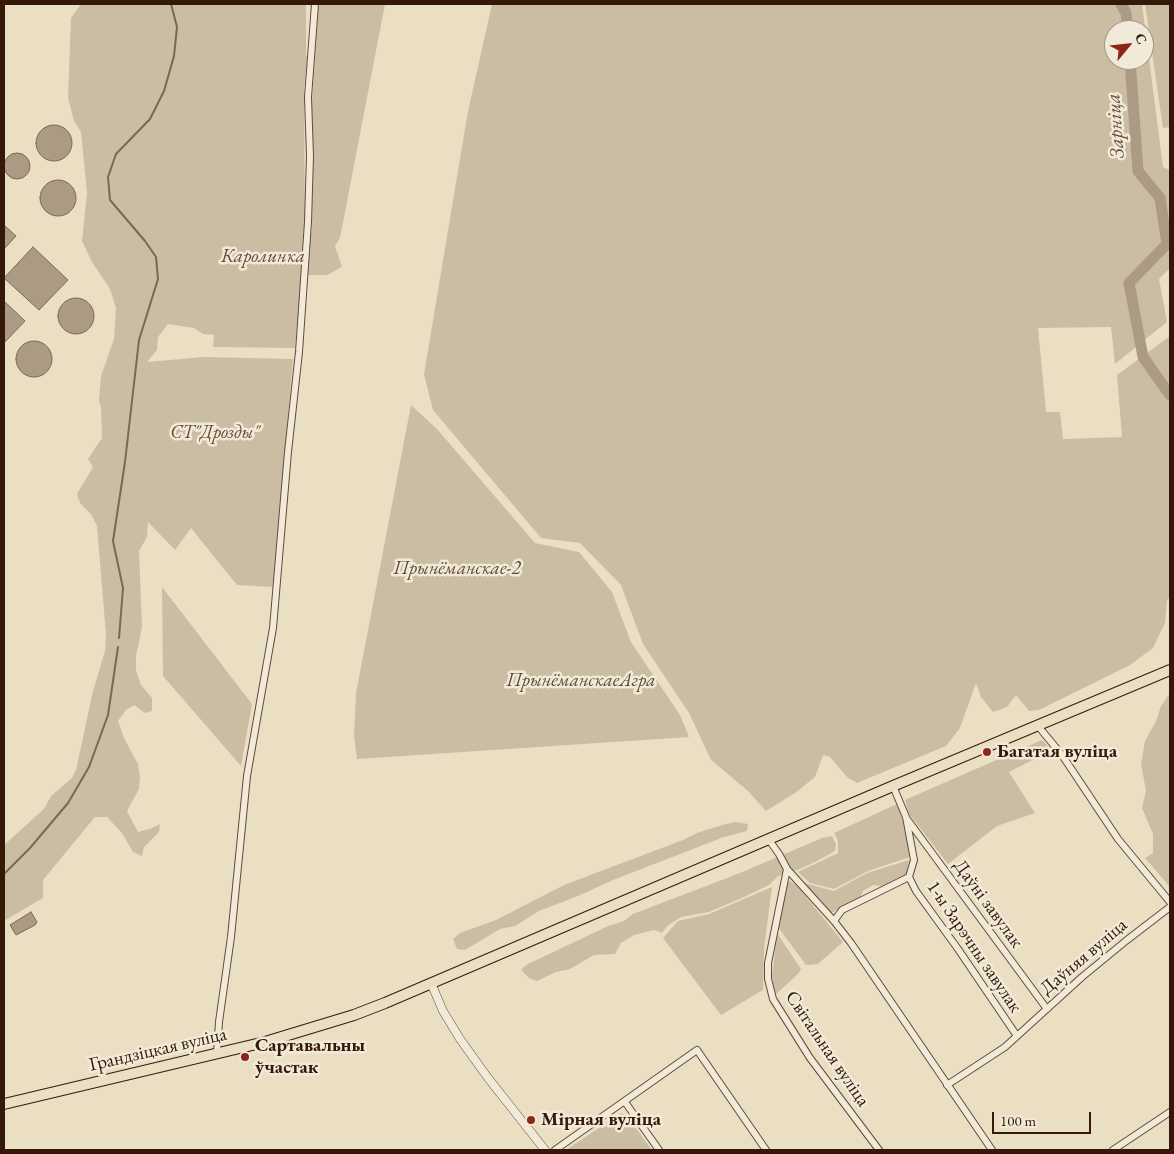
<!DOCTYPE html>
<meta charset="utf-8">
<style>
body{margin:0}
#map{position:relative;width:1174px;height:1154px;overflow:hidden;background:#eadfc3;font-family:"EB Garamond",serif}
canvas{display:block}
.frame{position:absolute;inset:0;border:5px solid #35180a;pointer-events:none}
.north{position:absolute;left:1104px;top:20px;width:50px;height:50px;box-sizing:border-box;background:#f1ead8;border:1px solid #a69686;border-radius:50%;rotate:62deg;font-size:14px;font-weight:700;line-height:20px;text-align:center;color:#35180a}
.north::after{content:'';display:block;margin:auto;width:18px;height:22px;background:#8f2418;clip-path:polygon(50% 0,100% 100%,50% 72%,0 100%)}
.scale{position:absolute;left:992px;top:1112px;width:99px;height:22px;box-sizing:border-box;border:2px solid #35180a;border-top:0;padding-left:6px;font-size:15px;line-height:18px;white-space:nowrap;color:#35180a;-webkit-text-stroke:4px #f1ead8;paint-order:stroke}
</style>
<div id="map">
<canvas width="1174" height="1154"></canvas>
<div class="frame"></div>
<div class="north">С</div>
<div class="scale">100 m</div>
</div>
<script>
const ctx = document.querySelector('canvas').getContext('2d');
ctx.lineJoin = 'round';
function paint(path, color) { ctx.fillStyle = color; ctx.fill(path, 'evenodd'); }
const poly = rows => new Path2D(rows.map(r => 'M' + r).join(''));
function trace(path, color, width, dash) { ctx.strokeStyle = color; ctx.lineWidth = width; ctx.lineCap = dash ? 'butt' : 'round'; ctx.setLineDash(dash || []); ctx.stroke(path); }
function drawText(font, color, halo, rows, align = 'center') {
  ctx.font = font + ' "EB Garamond",serif'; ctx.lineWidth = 5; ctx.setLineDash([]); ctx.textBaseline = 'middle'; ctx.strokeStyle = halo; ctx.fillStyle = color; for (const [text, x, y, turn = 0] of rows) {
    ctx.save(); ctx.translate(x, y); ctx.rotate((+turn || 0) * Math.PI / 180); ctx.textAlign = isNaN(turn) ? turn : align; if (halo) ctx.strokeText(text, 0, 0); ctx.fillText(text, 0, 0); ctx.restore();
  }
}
paint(poly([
 [81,4,306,4,306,56,308,55,304,88,305,229,302,233,312,232,312,103,318,4,385,4,340,238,335,246,342,267,327,275,301,275,301,294,295,348,213,347,214,335,203,334,194,328,168,324,158,337,157,350,147,362,204,357,293,359,273,587,237,585,191,528,175,550,148,522,147,537,139,551,142,627,136,656,136,671,141,685,152,698,152,711,145,713,134,705,126,710,118,721,124,738,138,764,140,777,139,789,127,811,138,832,150,829,160,824,159,832,144,847,142,856,133,852,122,833,107,817,95,817,43,880,43,898,4,921,4,845,44,809,51,796,72,778,76,770,93,691,105,651,106,635,97,526,91,514,80,503,77,494,93,467,88,459,102,438,101,407,99,401,101,376,114,339,116,308,110,289,92,262,82,241,87,193,81,132,74,121,68,98,71,18],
 [492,4,1142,4,1163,167,1170,170,1170,268,1159,279,1167,322,1115,364,1111,327,1038,328,1046,412,1060,412,1063,439,1122,437,1117,375,1170,336,1170,597,1167,600,1165,623,1153,648,1130,665,1039,710,1029,711,1016,695,1007,707,993,712,981,697,976,683,960,728,946,746,857,783,848,778,830,757,823,755,815,777,795,793,766,811,748,791,711,760,689,713,643,644,621,585,580,543,541,538,433,410,424,374,468,111],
 [1114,30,1144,30,1144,60,1114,60],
 [1145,4,1170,4,1170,127,1163,128],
 [411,405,437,429,535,543,579,552,612,592,631,642,680,715,689,737,357,759,354,735,356,693],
 [162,587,252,704,241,766,163,676],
 [1170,693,1170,887,1145,858,1153,853,1153,834,1142,808,1146,791,1141,764,1145,741,1156,721,1161,706],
 [1042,740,1052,750,1009,772,1035,813,997,826,948,864,909,814,905,800],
 [897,804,902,818,910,857,868,871,834,889,810,883,798,872,838,853,838,841,834,833],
 [735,822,748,824,747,831,724,837,613,880,578,896,539,911,515,926,500,929,465,950,457,949,453,939,460,933,496,920,564,885,683,840,697,833,722,825],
 [832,836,836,844,835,851,817,861,800,869,778,876,769,885,742,898,709,912,681,917,667,926,662,933,654,930,634,935,621,943,615,954,594,955,570,969,556,972,537,981,529,978,521,970,526,965,606,927,624,921,633,914,740,873,822,838],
 [909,860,906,876,882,886,873,885,863,891,860,898,831,913,804,883,834,891,867,873],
 [790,881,798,887,843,942,818,964,806,965,778,927,786,883],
 [772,887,764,949,763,990,721,1015,663,938,678,921,709,914],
 [777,933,801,969,798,974,775,995,772,977],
 [621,1113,626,1115,652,1150,566,1150]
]), '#cbbda4');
const water = poly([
 '36 143a18 18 0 1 1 36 0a18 18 0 1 1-36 0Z',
 '4 166a13 13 0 1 1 26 0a13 13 0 1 1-26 0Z',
 '40 198a18 18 0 1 1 36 0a18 18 0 1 1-36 0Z',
 [4,225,16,236,4,249,4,225],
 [33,247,68,280,39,310,4,278,33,247],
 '58 316a18 18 0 1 1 36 0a18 18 0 1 1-36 0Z',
 [4,301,25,321,4,343,4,301],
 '16 359a18 18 0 1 1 36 0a18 18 0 1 1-36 0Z',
 [31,912,37,922,35,925,16,935,10,925,31,912]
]);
paint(water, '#ac9b84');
trace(water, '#7c6753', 1);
trace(poly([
 [119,638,123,588,113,541,125,462,139,340,158,279,156,257,145,241,110,200,108,177,116,154,150,119,164,91,174,56,177,27,171,4],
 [4,874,30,848,68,803,89,767,108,715,118,647]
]), '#7c6753', 2);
trace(poly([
 [1121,4,1126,13,1128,30],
 [1130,60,1138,171,1160,198,1167,244,1129,283,1143,357,1170,395]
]), '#ac9b84', 11);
const minor = poly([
 [1038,726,1062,755,1118,839,1170,902],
 [893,786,906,817,914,860,909,877,916,891,958,949,1017,1036],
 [907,819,1047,1009],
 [769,840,779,854,787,869,834,921,851,943,992,1150],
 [787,869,768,963,768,979,773,999,810,1058,879,1150],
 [834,921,842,910,909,877],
 [217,1053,219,1022,231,937,247,776,273,628,288,452,299,352,308,222,310,156,308,97,315,4],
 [947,1085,1005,1047,1082,977,1127,940,1170,907],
 [625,1102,659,1150],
 [555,1150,697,1050,766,1150],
 [1113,1150,1170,1112]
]);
const tertiary = poly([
 [431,983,443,1011,460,1039,488,1078,545,1150]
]);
const primary = poly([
 [4,1104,265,1042,354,1015,385,1003,893,786,1170,670]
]);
trace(minor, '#624a38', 8);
trace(tertiary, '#624a38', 9);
trace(primary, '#35180a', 12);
trace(minor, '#f1ead8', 6);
trace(tertiary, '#f1ead8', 8);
trace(primary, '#eadfc3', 10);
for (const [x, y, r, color] of [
 [987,752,5,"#8f2418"],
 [245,1057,5,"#8f2418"],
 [531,1120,5,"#8f2418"]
]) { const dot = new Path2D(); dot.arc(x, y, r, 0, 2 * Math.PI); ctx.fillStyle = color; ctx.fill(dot); trace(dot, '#f1ead8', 2); }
drawText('italic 19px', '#624a38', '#f1ead8', [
 ["Каролинка",263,257],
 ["СТ\"Дрозды\"",215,433],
 ["Прынёманскае-2",457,569],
 ["ПрынёманскаеАгра",581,681]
]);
drawText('bold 19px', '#35180a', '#f1ead8', [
 ["Багатая вуліца",997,752],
 ["Сартавальны",255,1046],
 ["ўчастак",255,1068],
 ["Мірная вуліца",541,1120]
], 'left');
drawText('19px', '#35180a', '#f1ead8', [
 ["Даўні завулак",988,904,54],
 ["1-ы Зарэчны завулак",974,947,56],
 ["Даўняя вуліца",1084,957,-40],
 ["Світальная вуліца",827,1049,56],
 ["Грандзіцкая вуліца",158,1050,-13]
]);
drawText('italic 20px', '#654c3b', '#f1ead8', [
 ["Зарніца",1116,126,-94]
]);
</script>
